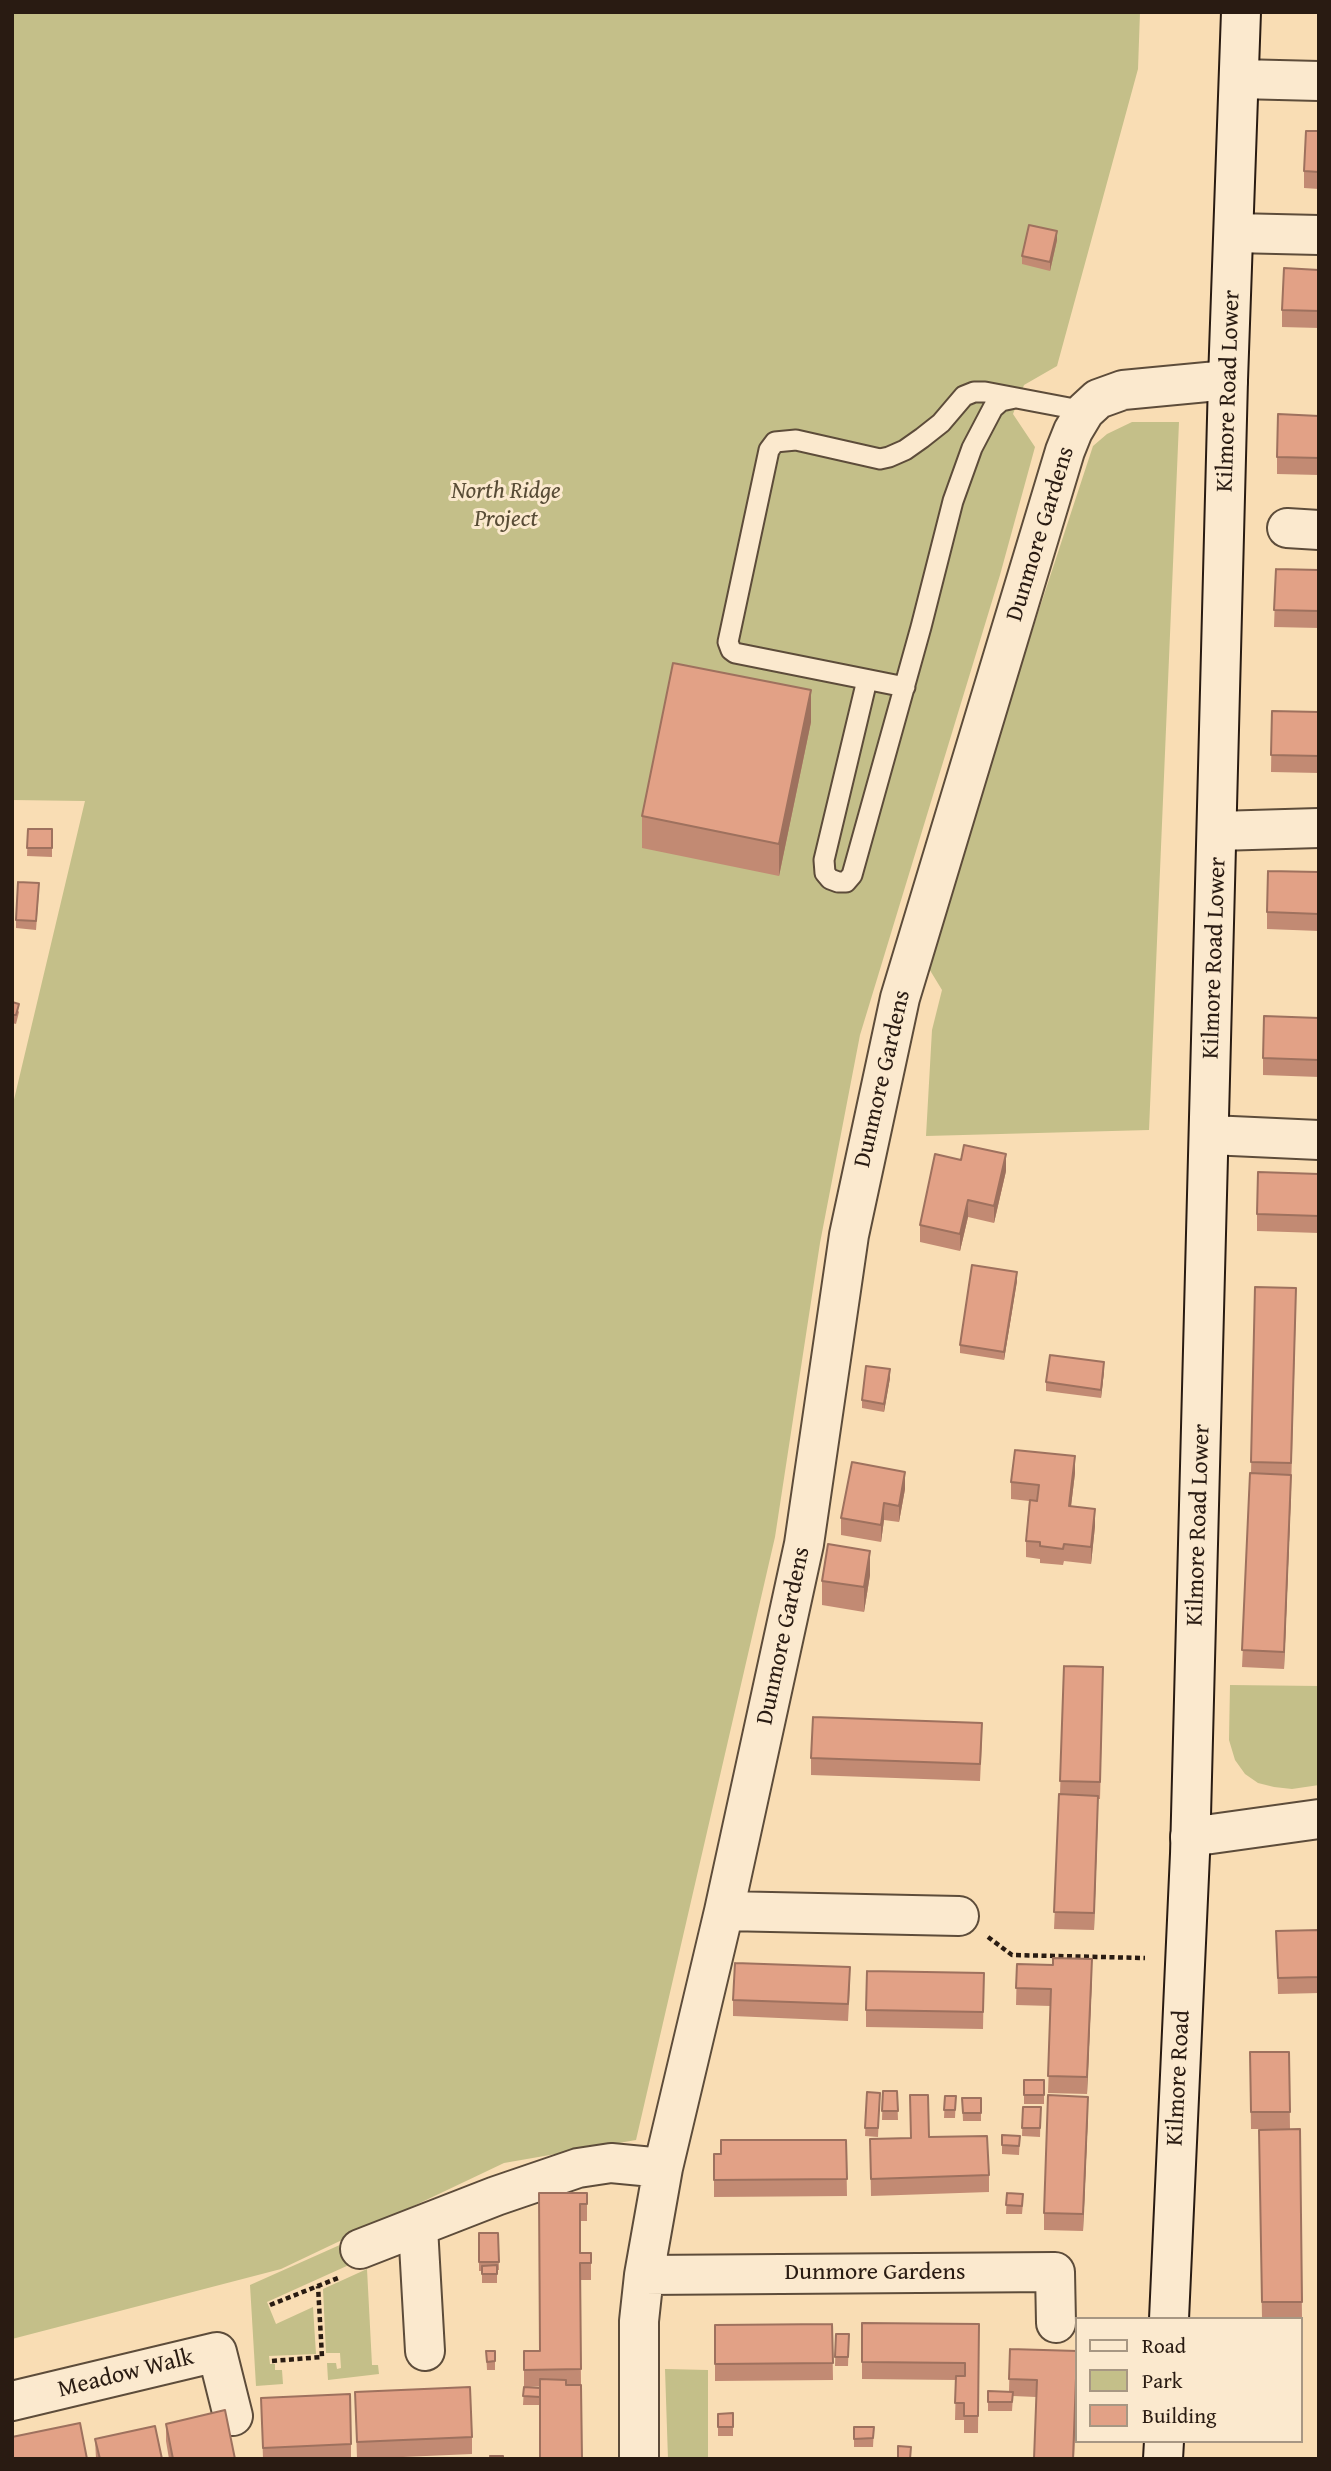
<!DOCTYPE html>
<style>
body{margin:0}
#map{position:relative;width:1331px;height:2471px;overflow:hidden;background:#f9ddb4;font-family:"Gentium Book Plus",serif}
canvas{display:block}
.frame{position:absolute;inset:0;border:14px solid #291b12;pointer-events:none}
.legend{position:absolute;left:1075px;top:2317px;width:228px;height:126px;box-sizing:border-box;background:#fbe9ce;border:2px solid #a79783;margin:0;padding:9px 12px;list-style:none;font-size:21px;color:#291b12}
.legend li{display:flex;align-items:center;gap:14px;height:35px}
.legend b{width:35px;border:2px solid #a79783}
</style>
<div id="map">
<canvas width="1331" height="2471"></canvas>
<div class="frame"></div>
<ul class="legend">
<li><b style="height:9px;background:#fbe9ce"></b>Road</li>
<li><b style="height:19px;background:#c4bf89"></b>Park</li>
<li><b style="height:19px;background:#e2a186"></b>Building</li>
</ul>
</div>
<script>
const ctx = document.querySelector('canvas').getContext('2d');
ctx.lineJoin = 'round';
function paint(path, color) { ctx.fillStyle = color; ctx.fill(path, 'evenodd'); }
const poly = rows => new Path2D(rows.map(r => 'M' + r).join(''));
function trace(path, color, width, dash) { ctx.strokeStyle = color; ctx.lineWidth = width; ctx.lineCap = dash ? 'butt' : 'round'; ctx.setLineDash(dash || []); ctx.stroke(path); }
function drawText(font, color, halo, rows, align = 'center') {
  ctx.font = font + ' "Gentium Book Plus",serif'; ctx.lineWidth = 6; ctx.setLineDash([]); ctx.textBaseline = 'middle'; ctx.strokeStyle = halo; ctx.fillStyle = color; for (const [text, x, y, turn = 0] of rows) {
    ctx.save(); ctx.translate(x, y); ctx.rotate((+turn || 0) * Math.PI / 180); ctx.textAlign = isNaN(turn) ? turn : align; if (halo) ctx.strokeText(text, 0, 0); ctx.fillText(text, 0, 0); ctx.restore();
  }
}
paint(poly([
 [12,12,1140,12,1138,69,1057,366,1024,385,1013,414,1035,447,1000,575,860,1035,820,1243,775,1537,636,2140,504,2163,281,2269,12,2339,12,1108,85,801,12,800],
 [1132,422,1179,422,1149,1130,926,1136,932,1030,942,990,928,967,983,780,1093,446,1107,434],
 [1230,1685,1319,1686,1319,1785,1292,1789,1274,1787,1258,1783,1245,1774,1235,1760,1229,1740],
 [351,2240,360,2260,267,2302,276,2324,313,2307,316,2354,269,2356,270,2364,275,2364,275,2370,282,2370,283,2384,256,2386,250,2285],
 [367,2269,372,2365,378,2365,379,2374,328,2380,327,2363,336,2363,337,2369,341,2368,340,2353,326,2353,323,2289],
 [665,2369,708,2370,708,2459,668,2459]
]), '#c4bf89');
const lane = poly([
 [867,680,824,860,825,873,830,879,838,882,846,882,852,875,921,627,953,501,972,448,993,408,1001,401,1015,398],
 [905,687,735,653,731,650,728,642,769,450,775,442,796,440,880,459,889,457,905,450,922,438,941,423,964,396,974,392,985,392,1085,411]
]);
const street = poly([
 [1239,79,1319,81],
 [1234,233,1319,235],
 [1287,528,1319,530],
 [1218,831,1319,828],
 [1210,1135,1319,1140],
 [1190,1837,1319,1819],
 [724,1911,959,1916],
 [418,2227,425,2351],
 [360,2249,496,2196,578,2168,611,2163,663,2168],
 [644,2275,1055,2272,1056,2323],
 [12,2401,217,2352,233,2416],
 [639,2459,639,2321,644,2275,663,2168,724,1911,804,1544,849,1235,900,998,1065,451,1073,431,1085,411,1098,399,1123,390,1228,380]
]);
const secondary = poly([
 [1169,2319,1190,1854,1228,380,1241,12],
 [1163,2459,1164,2441]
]);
trace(lane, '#5d4c3a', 23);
trace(street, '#5d4c3a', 42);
trace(secondary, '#291b12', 42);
trace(poly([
 [988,1937,1012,1955,1145,1958],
 [270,2305,338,2278],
 [272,2361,322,2357,318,2286]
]), '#291b12', 4.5, [5, 3.5]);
trace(lane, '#fbe9ce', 19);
trace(street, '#fbe9ce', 38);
trace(secondary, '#fbe9ce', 38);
paint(poly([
 [1319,131,1319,189,1304,188,1304,171],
 [1057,240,1050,271,1022,264,1022,256],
 [1319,270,1319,328,1282,327,1282,310],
 [1319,416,1319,475,1277,474,1277,457],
 [1276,569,1319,570,1319,628,1274,627],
 [1272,711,1319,712,1319,773,1271,772],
 [811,722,779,876,642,848,642,816],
 [28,829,52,829,52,857,27,856],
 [1319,872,1319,931,1267,929,1267,912],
 [39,891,36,930,16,928,16,920],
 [12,1002,19,1012,16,1024,12,1023],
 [1319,1018,1319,1077,1263,1075,1263,1058],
 [1006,1171,994,1223,968,1217,960,1251,920,1242,920,1225],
 [1319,1174,1319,1233,1257,1231,1257,1214],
 [1017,1281,1004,1360,960,1353,960,1345],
 [1255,1287,1296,1305,1291,1492,1284,1669,1242,1667,1251,1473],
 [1104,1371,1101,1398,1046,1391,1046,1382],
 [890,1378,884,1412,862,1408,862,1400],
 [1075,1473,1071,1506,1095,1526,1091,1564,1064,1561,1063,1565,1040,1563,1040,1559,1026,1557,1026,1541,1029,1501,1011,1499,1011,1482],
 [905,1489,899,1522,884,1520,881,1542,841,1535,841,1518],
 [870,1575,864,1612,822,1605,822,1581],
 [1064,1666,1103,1684,1100,1799,1098,1799,1094,1930,1054,1929,1060,1794],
 [982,1740,980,1781,811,1775,811,1758],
 [1319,1930,1319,1993,1278,1994,1276,1931],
 [1017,1964,1092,1976,1087,2094,1048,2093,1051,2006,1016,2005],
 [984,1973,983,2029,866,2027,866,2010],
 [850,1984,848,2021,733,2016,733,2000],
 [1250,2052,1289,2052,1290,2129,1251,2129],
 [1024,2080,1044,2080,1044,2104,1024,2104],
 [883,2091,897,2091,898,2120,882,2120],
 [867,2092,880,2093,878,2137,865,2136],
 [910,2095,929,2137,989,2175,989,2192,871,2196,870,2139,911,2138],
 [945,2096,956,2096,955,2118,944,2118],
 [962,2098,981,2098,981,2121,963,2121],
 [1023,2107,1041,2107,1040,2137,1022,2136],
 [1088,2113,1083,2231,1044,2230,1044,2213],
 [1300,2129,1302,2319,1262,2319,1259,2130],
 [1002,2135,1020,2136,1019,2155,1002,2154],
 [846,2140,847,2196,714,2197,714,2154],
 [539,2193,587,2193,587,2221,580,2221,580,2253,591,2253,591,2280,580,2280,581,2385,524,2387,524,2368,540,2351],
 [1007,2193,1023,2203,1022,2214,1006,2214],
 [479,2233,498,2233,499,2270,497,2270,497,2283,482,2283,482,2271,479,2271],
 [862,2323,979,2324,978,2433,964,2433,964,2420,955,2420,956,2380,862,2379],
 [832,2324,833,2380,715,2381,715,2325],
 [836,2334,849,2334,848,2366,835,2366],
 [1010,2349,1077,2387,1074,2459,1034,2459,1036,2397,1013,2396,1012,2411,988,2411,988,2391,1009,2392],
 [486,2351,495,2351,495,2370,487,2370],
 [524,2387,540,2388,540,2405,523,2405],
 [355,2392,472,2437,472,2454,357,2459],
 [261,2398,351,2444,351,2459,263,2459],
 [733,2413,733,2436,718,2436,718,2414],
 [166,2424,235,2459,169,2459,166,2441],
 [854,2427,874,2427,873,2447,854,2447],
 [95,2439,162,2459,96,2459]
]), '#c28a73');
paint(poly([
 [1057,231,1057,240,1050,271,1050,262],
 [811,690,811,722,779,876,779,844],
 [1006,1154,1006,1171,994,1223,994,1206],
 [968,1200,968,1217,960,1251,960,1234],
 [1017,1272,1017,1281,1004,1360,1004,1352],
 [1104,1362,1104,1371,1101,1398,1101,1390],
 [890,1369,890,1378,884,1412,884,1404],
 [1075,1456,1075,1473,1069,1523,1069,1506],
 [905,1472,905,1489,899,1522,899,1506],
 [1291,1475,1291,1492,1284,1669,1284,1652],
 [884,1503,884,1520,881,1542,881,1525],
 [1095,1509,1095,1526,1091,1564,1091,1547],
 [870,1551,870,1575,864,1612,864,1587],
 [1098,1796,1098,1813,1094,1930,1094,1913],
 [1092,1959,1092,1976,1087,2094,1087,2077],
 [1088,2097,1088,2113,1083,2231,1083,2214],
 [1077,2370,1077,2387,1073,2459]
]), '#9e715e');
const building = poly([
 [1306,131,1319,131,1319,172,1304,171,1306,131],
 [1029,225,1057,231,1050,262,1022,256,1029,225],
 [1284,268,1319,270,1319,311,1282,310,1284,268],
 [1278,414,1319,416,1319,458,1277,457,1278,414],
 [1276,569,1319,570,1319,611,1274,610,1276,569],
 [673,663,811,690,779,844,642,816,673,663],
 [1272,711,1319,712,1319,756,1271,755,1272,711],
 [28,829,52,829,52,848,27,848,28,829],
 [1268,871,1319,872,1319,914,1267,912,1268,871],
 [18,882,39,883,36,921,16,920,18,882],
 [12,1002,19,1004,16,1015,12,1015,12,1002],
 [1264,1016,1319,1018,1319,1060,1263,1058,1264,1016],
 [964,1145,1006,1154,994,1206,968,1200,960,1234,920,1225,935,1154,961,1160,964,1145],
 [1258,1172,1319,1174,1319,1216,1257,1214,1258,1172],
 [972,1265,1017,1272,1004,1352,960,1345,972,1265],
 [1255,1287,1296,1288,1291,1463,1251,1462,1255,1287],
 [1050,1355,1104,1362,1101,1390,1046,1382,1050,1355],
 [866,1366,890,1369,884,1404,862,1400,866,1366],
 [1015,1450,1075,1456,1069,1506,1095,1509,1091,1547,1064,1544,1063,1549,1040,1546,1040,1542,1026,1541,1030,1500,1037,1501,1039,1485,1011,1482,1015,1450],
 [852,1462,905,1472,899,1506,884,1503,881,1525,841,1518,852,1462],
 [1250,1473,1291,1475,1284,1652,1242,1650,1250,1473],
 [828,1544,870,1551,864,1587,822,1581,828,1544],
 [1064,1666,1103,1667,1100,1782,1060,1781,1064,1666],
 [813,1717,982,1723,980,1764,811,1758,813,1717],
 [1059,1794,1098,1796,1094,1913,1054,1912,1059,1794],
 [1319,1930,1319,1977,1278,1978,1276,1931,1319,1930],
 [1053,1958,1092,1959,1087,2077,1048,2076,1051,1989,1016,1988,1017,1964,1053,1965,1053,1958],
 [735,1963,850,1967,848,2004,733,2000,735,1963],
 [867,1971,984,1973,983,2012,866,2010,867,1971],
 [1250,2052,1289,2052,1290,2112,1251,2112,1250,2052],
 [1024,2080,1044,2080,1044,2095,1024,2095,1024,2080],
 [883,2091,897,2091,898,2111,882,2111,883,2091],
 [867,2092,880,2093,878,2128,865,2128,867,2092],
 [910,2095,928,2095,929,2137,987,2136,989,2175,871,2179,870,2139,911,2138,910,2095],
 [1048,2095,1088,2097,1083,2214,1044,2213,1048,2095],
 [945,2096,956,2096,955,2110,944,2110,945,2096],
 [962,2098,981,2098,981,2113,963,2113,962,2098],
 [1023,2107,1041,2107,1040,2128,1022,2128,1023,2107],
 [1300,2129,1302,2302,1262,2302,1259,2130,1300,2129],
 [1002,2135,1020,2136,1019,2146,1002,2145,1002,2135],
 [721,2140,846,2140,847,2179,714,2180,714,2154,721,2154,721,2140],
 [539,2193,587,2193,587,2204,580,2204,580,2253,591,2253,591,2263,580,2263,581,2369,524,2370,524,2351,540,2351,539,2193],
 [1007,2193,1023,2194,1022,2206,1006,2205,1007,2193],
 [479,2233,498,2233,499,2262,479,2262,479,2233],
 [497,2265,497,2274,482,2274,482,2266,497,2265],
 [862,2323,979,2324,978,2416,964,2416,964,2403,955,2403,956,2376,965,2376,965,2363,862,2362,862,2323],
 [832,2324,833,2363,715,2364,715,2325,832,2324],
 [836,2334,849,2334,848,2357,835,2357,836,2334],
 [1010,2349,1077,2351,1073,2459,1034,2459,1037,2380,1009,2379,1010,2349],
 [486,2351,495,2351,495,2361,487,2362,486,2351],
 [540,2379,566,2380,566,2385,581,2385,582,2459,540,2459,540,2379],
 [470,2387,472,2437,357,2442,355,2392,470,2387],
 [524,2387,540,2388,540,2397,523,2396,524,2387],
 [988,2391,1013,2392,1012,2402,988,2402,988,2391],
 [350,2394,351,2444,263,2448,261,2398,350,2394],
 [225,2410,235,2459,173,2459,166,2424,225,2410],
 [733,2413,733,2427,718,2427,718,2414,733,2413],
 [80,2423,87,2459,12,2459,12,2437,80,2423],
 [155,2426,162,2459,100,2459,95,2439,155,2426],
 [854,2427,874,2427,873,2438,854,2439,854,2427],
 [898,2446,911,2447,910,2459,898,2459,898,2446],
 [490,2456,503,2456,503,2459,491,2459,490,2456]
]);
paint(building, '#e2a186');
trace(building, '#9e715e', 2);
drawText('24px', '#291b12', '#fbe9ce', [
 ["Kilmore Road Lower",1229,391,-88],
 ["Dunmore Gardens",1041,534,-73],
 ["Kilmore Road Lower",1215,958,-88],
 ["Dunmore Gardens",883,1079,-77],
 ["Kilmore Road Lower",1199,1525,-88],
 ["Dunmore Gardens",784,1636,-78],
 ["Kilmore Road",1179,2078,-87],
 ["Dunmore Gardens",875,2273],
 ["Meadow Walk",126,2374,-14]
]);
drawText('italic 24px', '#584c36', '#fbe9ce', [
 ["North Ridge",506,492],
 ["Project",506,520]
]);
</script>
